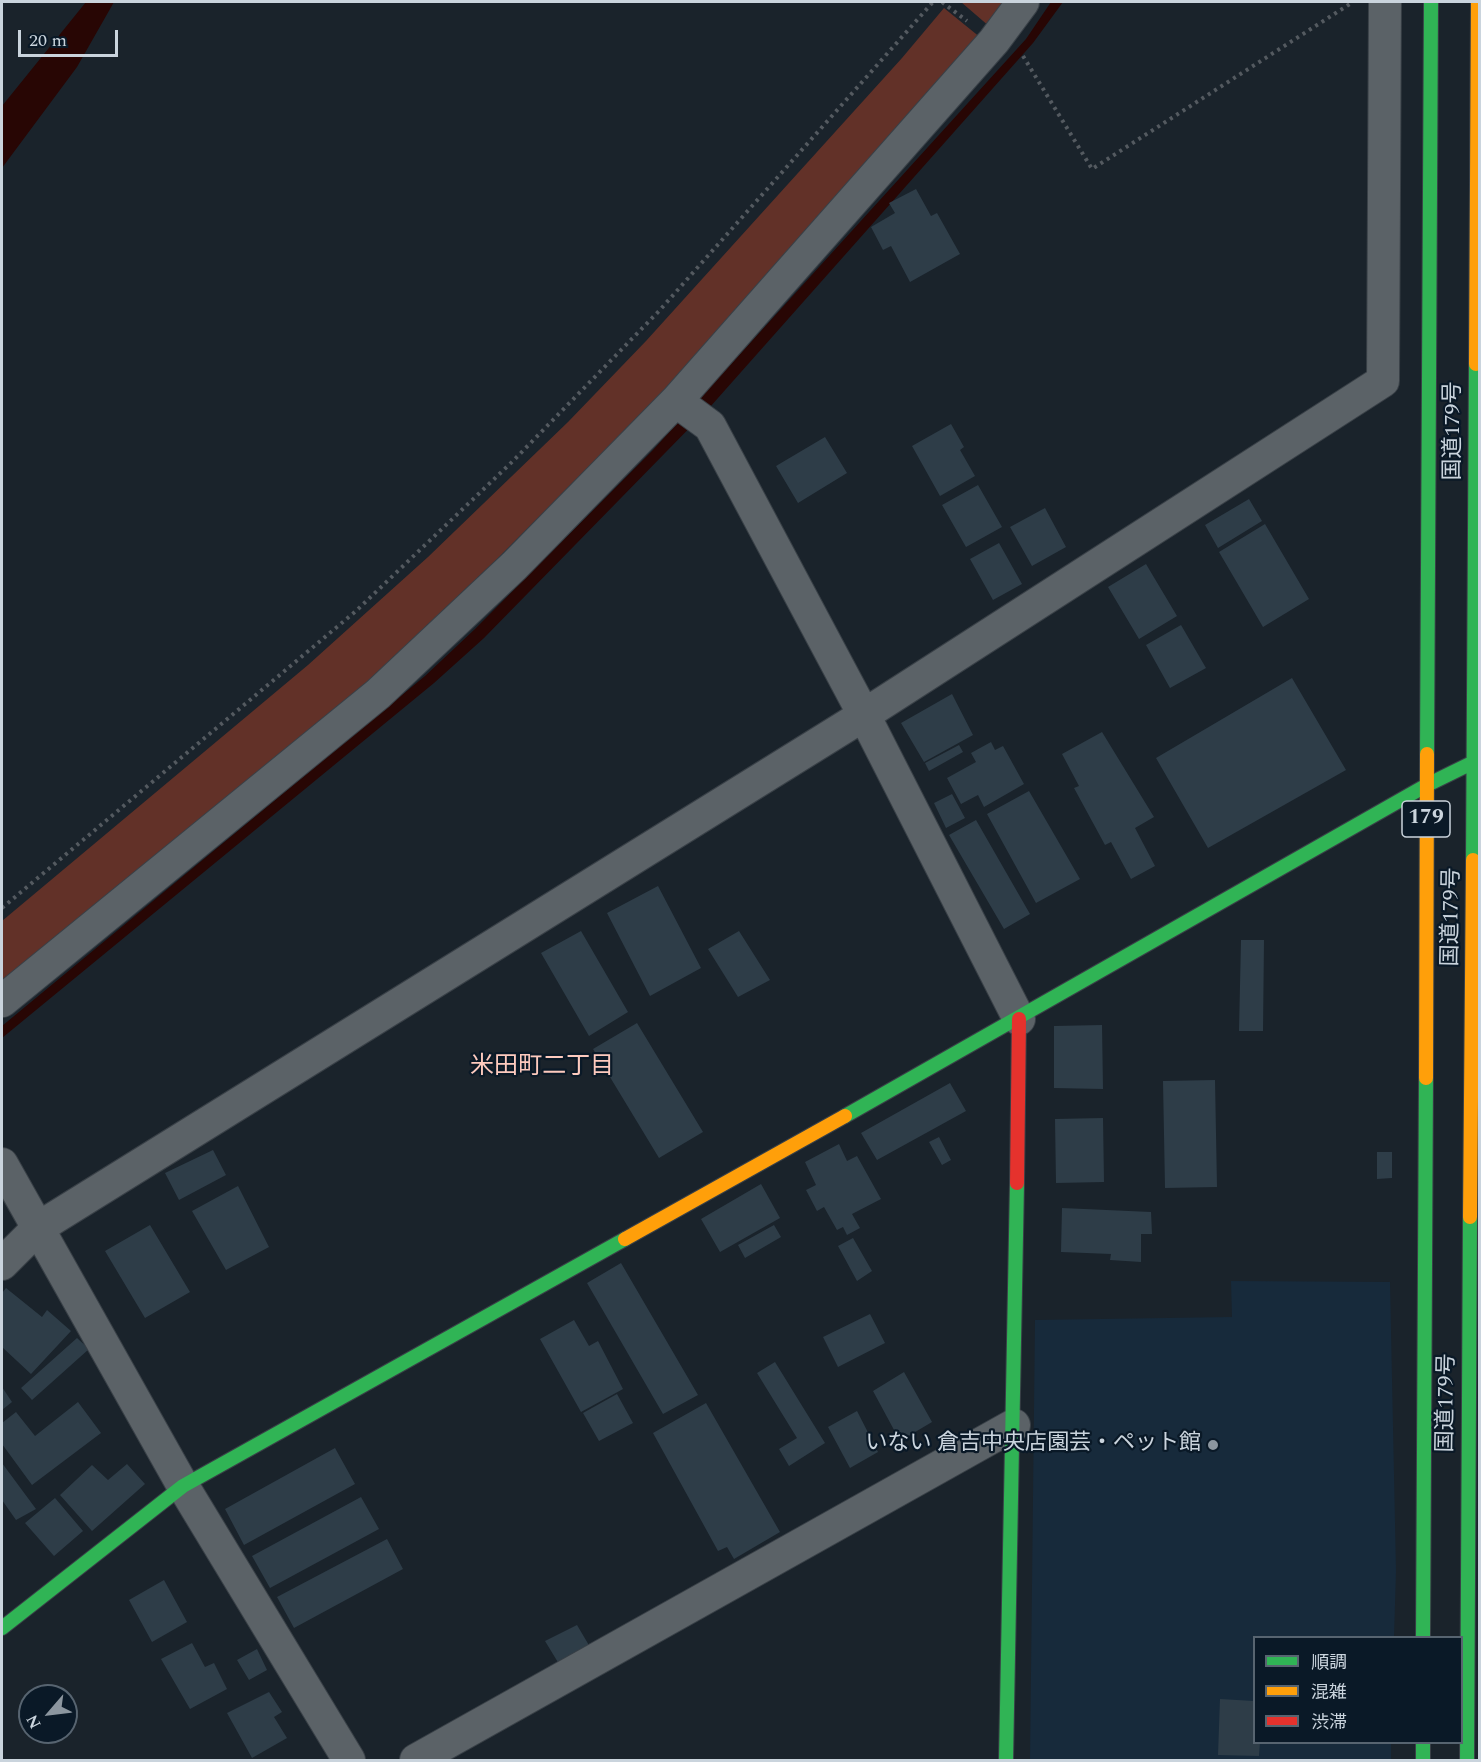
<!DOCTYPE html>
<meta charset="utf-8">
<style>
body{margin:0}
#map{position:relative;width:1481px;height:1762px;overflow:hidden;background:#1a232b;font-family:Spectral,"Noto Sans JP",serif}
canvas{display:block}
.frame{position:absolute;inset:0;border:3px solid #cad4dd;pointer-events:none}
.legend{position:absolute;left:1253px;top:1636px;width:210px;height:108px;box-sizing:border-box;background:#0a1927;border:2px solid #576470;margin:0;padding:8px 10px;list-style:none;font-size:18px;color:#cad4dd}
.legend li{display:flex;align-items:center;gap:12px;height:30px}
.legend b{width:30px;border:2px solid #576470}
.north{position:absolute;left:18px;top:1684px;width:60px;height:60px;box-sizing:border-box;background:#0a1927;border:2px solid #576470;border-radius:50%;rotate:242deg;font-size:16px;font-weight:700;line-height:24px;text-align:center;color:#cad4dd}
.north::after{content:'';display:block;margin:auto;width:21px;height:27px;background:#8c969f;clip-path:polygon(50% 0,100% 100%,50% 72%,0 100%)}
.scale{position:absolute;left:18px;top:30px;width:100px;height:27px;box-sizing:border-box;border:3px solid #cad4dd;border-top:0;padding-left:8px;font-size:18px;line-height:21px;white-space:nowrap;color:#cad4dd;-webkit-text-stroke:4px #0a1927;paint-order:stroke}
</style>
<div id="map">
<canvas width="1481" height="1762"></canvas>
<div class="frame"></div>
<ul class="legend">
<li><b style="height:8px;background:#30b455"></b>順調</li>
<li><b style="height:8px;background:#ff9f0a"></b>混雑</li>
<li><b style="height:8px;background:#e5322d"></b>渋滞</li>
</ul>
<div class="north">N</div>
<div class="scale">20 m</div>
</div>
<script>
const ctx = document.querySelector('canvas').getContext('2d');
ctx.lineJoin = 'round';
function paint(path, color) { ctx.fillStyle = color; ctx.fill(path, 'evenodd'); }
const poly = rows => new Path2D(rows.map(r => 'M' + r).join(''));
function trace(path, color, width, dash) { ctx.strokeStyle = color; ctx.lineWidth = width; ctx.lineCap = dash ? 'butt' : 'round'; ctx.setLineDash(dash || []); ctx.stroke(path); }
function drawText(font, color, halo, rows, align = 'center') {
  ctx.font = font + ' Spectral,"Noto Sans JP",serif'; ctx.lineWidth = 4.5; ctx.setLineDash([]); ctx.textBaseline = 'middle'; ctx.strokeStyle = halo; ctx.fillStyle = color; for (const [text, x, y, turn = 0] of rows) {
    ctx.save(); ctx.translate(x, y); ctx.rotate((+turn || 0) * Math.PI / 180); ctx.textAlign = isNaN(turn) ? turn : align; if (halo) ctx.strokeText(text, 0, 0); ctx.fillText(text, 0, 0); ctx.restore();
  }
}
paint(poly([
 [1231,1281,1390,1282,1396,1571,1394,1637,1254,1638,1254,1742,1391,1743,1391,1760,1030,1760,1035,1320,1232,1317]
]), '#172a3b');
paint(poly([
 [961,2,1008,2,990,27],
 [944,8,981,38,667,388,496,560,359,690,2,982,2,921,308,665,428,557,568,422,646,341,902,58]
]), '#623128');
paint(poly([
 [86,2,114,2,77,67,2,168,2,106],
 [1051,2,1063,2,1033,43,710,407,484,638,434,683,2,1038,2,1026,425,676,475,629,653,450,1026,39]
]), '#280604');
paint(poly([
 [916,189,931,216,937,213,960,254,910,282,891,246,883,250,871,227,895,213,889,203],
 [951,424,964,447,960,450,975,476,940,496,912,446],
 [825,437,847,473,798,503,776,466],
 [978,485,1002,527,966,547,942,505],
 [1249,499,1262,521,1218,548,1205,525],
 [1045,508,1066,547,1032,566,1010,527],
 [1265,524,1309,599,1263,627,1219,552],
 [999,543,1022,584,993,600,970,559],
 [1146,564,1177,616,1139,639,1108,587],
 [1181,625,1206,668,1170,688,1146,645],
 [1292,678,1346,770,1208,848,1156,758],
 [952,694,973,735,924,762,901,723],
 [1102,732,1154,817,1135,828,1155,866,1131,879,1111,842,1105,845,1074,788,1079,786,1062,754],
 [991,742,995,750,1003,746,1024,784,984,807,978,795,961,804,947,778,976,762,971,753],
 [959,745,963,752,929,771,925,763],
 [1029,791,1080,879,1036,903,987,814],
 [952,794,965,818,946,828,934,803],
 [976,820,1030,914,1004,929,949,835],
 [658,886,701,968,650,996,607,913],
 [581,931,628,1012,589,1036,541,953],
 [739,931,770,980,738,997,708,949],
 [1241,940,1264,940,1263,1031,1239,1031],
 [637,1023,703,1132,659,1158,593,1049],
 [1102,1025,1103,1089,1054,1088,1054,1026],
 [1215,1080,1217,1187,1165,1188,1163,1081],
 [950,1083,966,1111,877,1160,861,1133],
 [1103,1118,1104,1182,1056,1183,1055,1119],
 [939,1137,951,1160,942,1165,929,1142],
 [839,1144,847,1161,857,1156,881,1199,852,1214,860,1228,847,1235,843,1227,837,1230,824,1207,817,1211,806,1190,816,1185,805,1162],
 [213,1150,226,1175,179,1200,165,1173],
 [1377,1152,1392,1152,1392,1178,1377,1179],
 [761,1184,780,1218,720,1252,701,1219],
 [238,1186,269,1247,226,1270,192,1211],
 [1062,1208,1151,1212,1152,1234,1141,1234,1141,1262,1110,1260,1111,1254,1061,1252],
 [150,1225,190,1292,145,1318,105,1251],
 [774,1225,781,1237,745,1258,738,1245],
 [853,1238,872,1271,857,1281,838,1246],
 [621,1263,698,1395,663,1414,587,1283],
 [6,1288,42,1317,47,1310,71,1331,31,1374,2,1347,2,1293],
 [870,1314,885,1343,838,1367,823,1337],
 [574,1320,589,1346,598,1341,623,1389,581,1412,540,1339],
 [77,1338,89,1349,32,1400,21,1388],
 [775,1362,825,1443,789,1466,779,1449,797,1438,757,1373],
 [904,1372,932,1422,900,1441,873,1391],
 [2,1387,12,1402,2,1410],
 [617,1394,633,1423,599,1441,583,1413],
 [78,1402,101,1433,32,1485,2,1444,2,1423,16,1412,35,1436],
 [706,1403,780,1532,734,1559,727,1547,718,1551,653,1433],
 [857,1411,878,1452,850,1468,828,1427],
 [335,1448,355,1484,244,1545,225,1509],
 [2,1463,36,1509,16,1520,2,1500],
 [127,1464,145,1484,92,1531,60,1495,92,1465,108,1480],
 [361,1497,379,1529,270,1588,252,1556],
 [55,1498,83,1531,54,1556,25,1523],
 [387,1539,403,1569,294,1628,277,1597],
 [164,1580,187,1622,152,1642,129,1600],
 [577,1625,590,1647,559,1664,545,1641],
 [192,1643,205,1667,214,1663,227,1689,190,1709,161,1659],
 [257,1649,267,1670,249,1680,237,1660],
 [269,1692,282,1712,274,1717,287,1738,252,1758,227,1713],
 [1220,1699,1254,1701,1254,1742,1260,1742,1259,1756,1218,1755]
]), '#2e3d48');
const street = poly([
 [676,401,710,426,864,715,1019,1019],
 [2,1001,378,694,514,566,676,401,994,41,1023,2],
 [2,1164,183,1486,349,1760],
 [2,1264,38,1228,864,715,1383,381,1385,2],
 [416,1760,1014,1425]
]);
const fast = poly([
 [1427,754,1431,2],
 [1473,860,1476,364],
 [845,1116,1427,785,1480,759],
 [2,1628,183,1486,625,1239],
 [1423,1638,1426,1078],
 [1423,1742,1423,1760],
 [1006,1760,1017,1183],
 [1467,1760,1470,1217]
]);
const slow = poly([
 [1476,364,1478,2],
 [1426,1078,1427,754],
 [1470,1217,1473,860],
 [625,1239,845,1116]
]);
const jam = poly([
 [1017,1183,1019,1019]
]);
trace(street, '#394047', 34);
trace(fast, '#394047', 16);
trace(slow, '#394047', 16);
trace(jam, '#394047', 16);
trace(poly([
 [942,2,967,21],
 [1023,56,1092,169,1353,2],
 [2,908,356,611,513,461,659,311,933,2]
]), '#545a60', 4, [3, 4.5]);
trace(street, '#5b6267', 32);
trace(fast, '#30b455', 14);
trace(slow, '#ff9f0a', 14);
trace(jam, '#e5322d', 14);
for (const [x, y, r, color] of [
 [1213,1445,6,"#8c969f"]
]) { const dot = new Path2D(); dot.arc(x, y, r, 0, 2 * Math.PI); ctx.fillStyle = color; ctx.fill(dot); trace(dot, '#0a1927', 2); }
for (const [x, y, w] of [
 [1426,819,48]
]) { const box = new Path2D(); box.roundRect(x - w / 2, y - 18, w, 36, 4.5); ctx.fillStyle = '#0a1927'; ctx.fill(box); trace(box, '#cad4dd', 1.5); }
drawText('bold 21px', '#cad4dd', null, [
 ["179",1426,819]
]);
drawText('22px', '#cad4dd', '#0a1927', [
 ["国道179号",1455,431,-90],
 ["国道179号",1453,917,-89],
 ["国道179号",1448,1403,-89]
]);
drawText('22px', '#cad4dd', '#0a1927', [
 ["いない 倉吉中央店園芸・ペット館",1201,1445]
], 'right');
drawText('24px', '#fdcabe', '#0a1927', [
 ["米田町二丁目",542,1068]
]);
</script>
